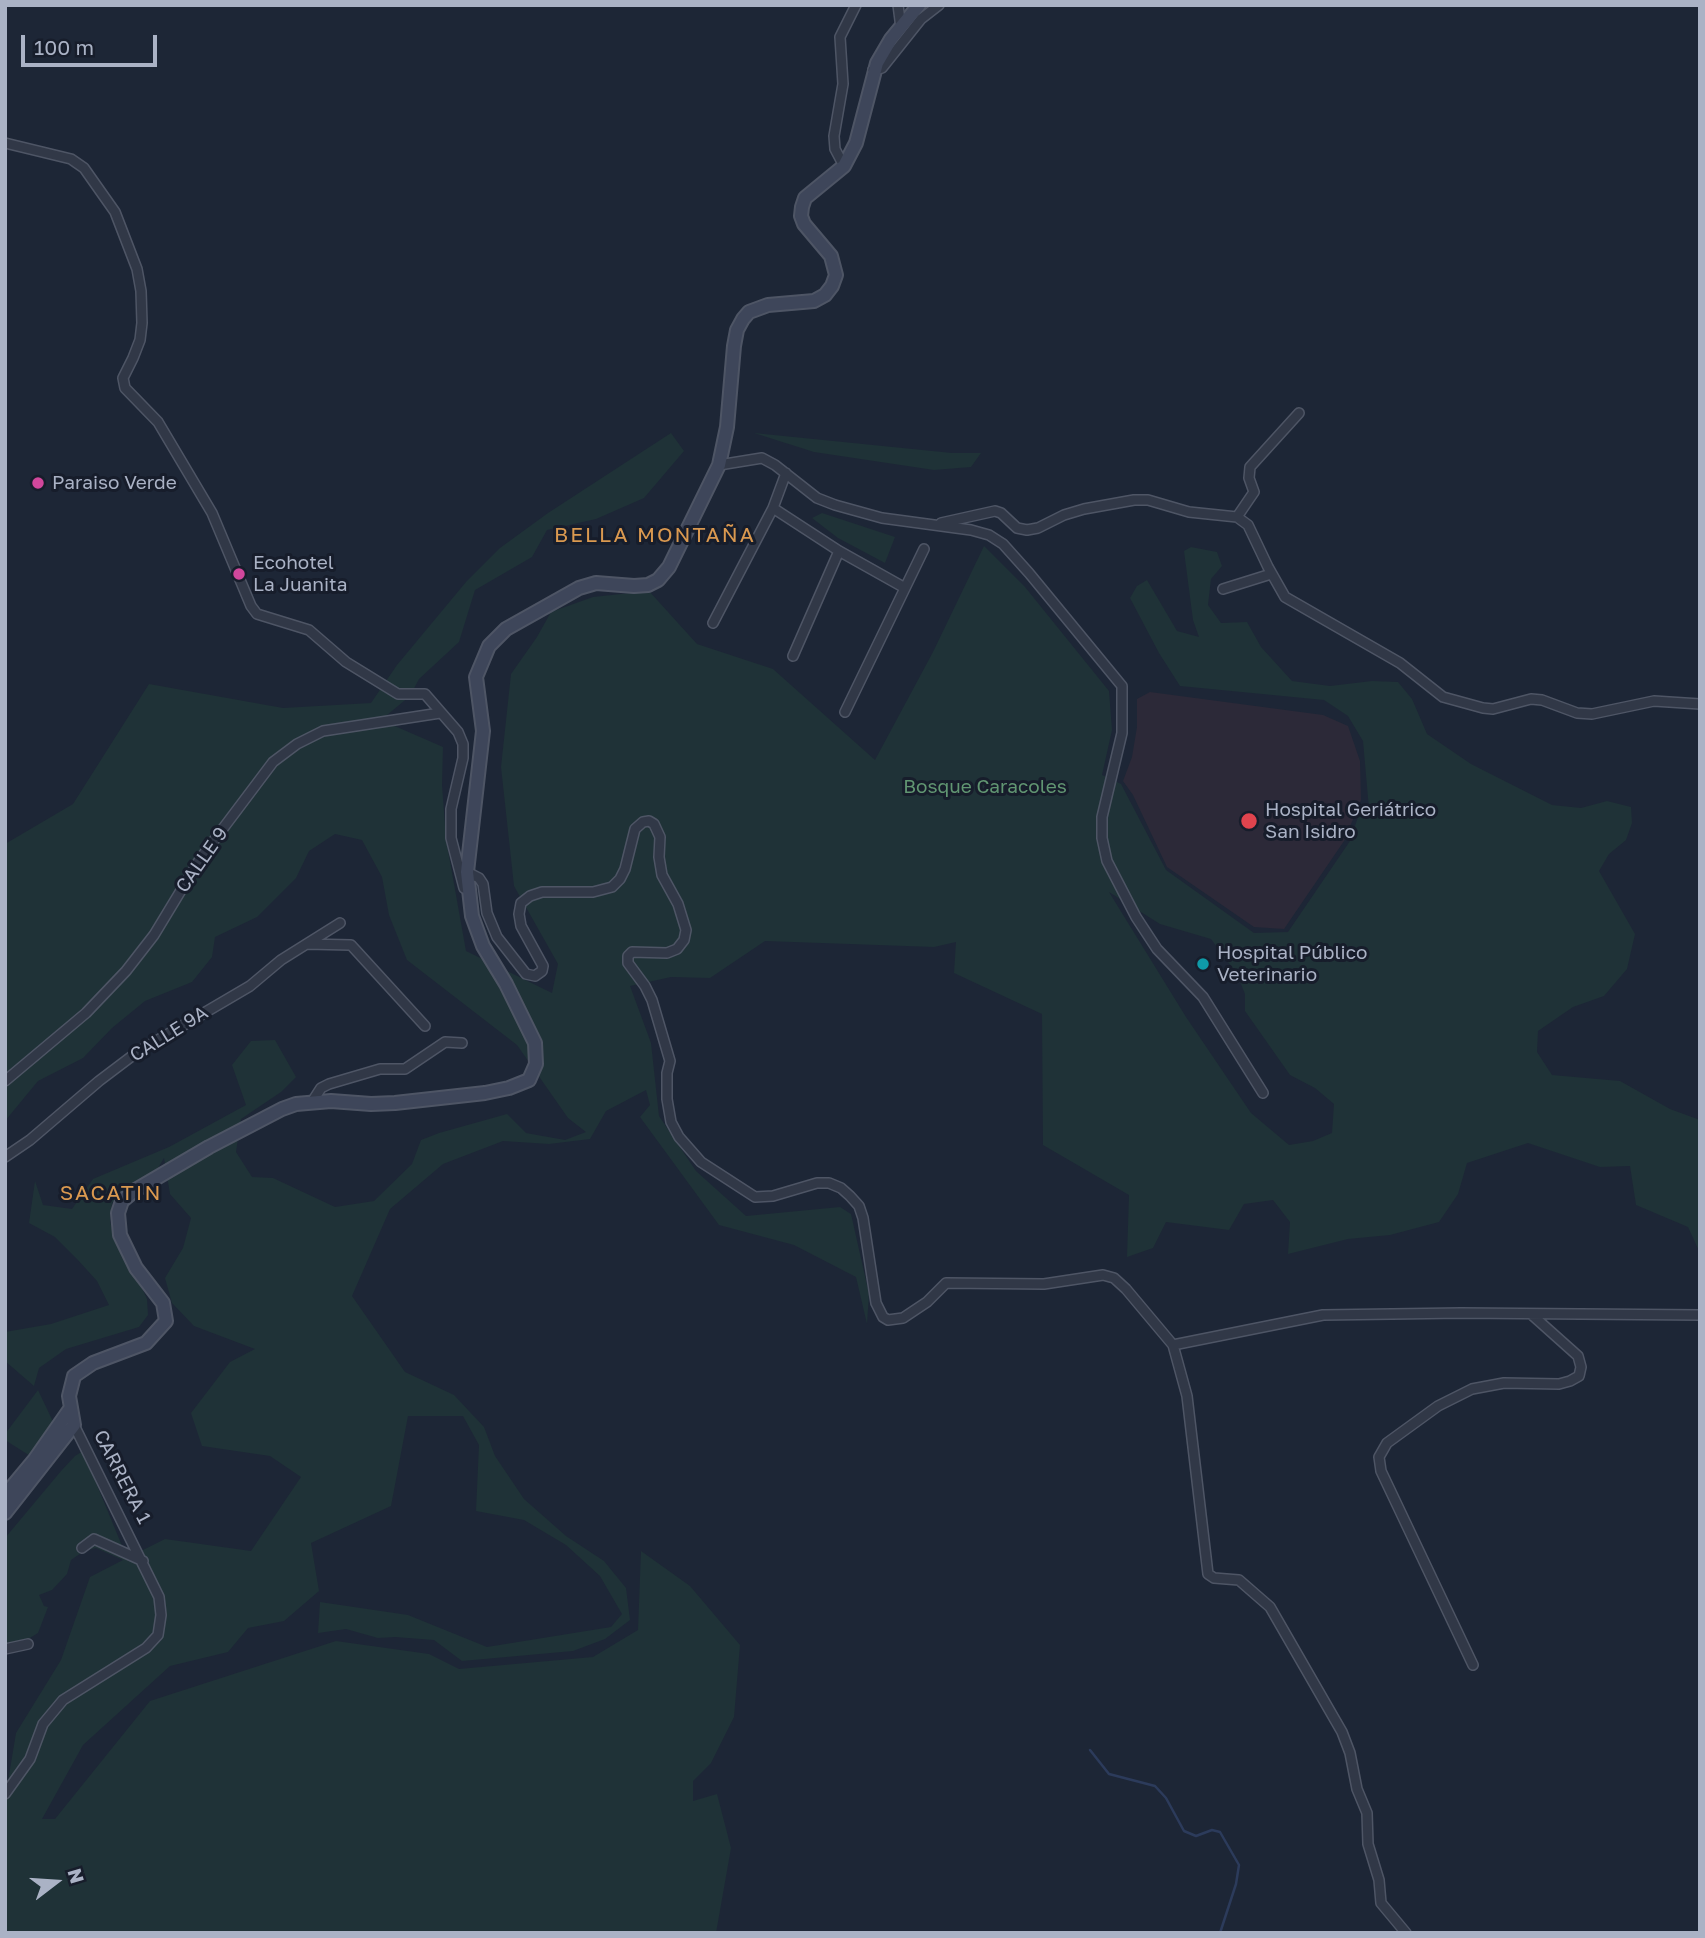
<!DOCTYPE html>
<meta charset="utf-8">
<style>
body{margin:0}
#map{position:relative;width:1705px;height:1938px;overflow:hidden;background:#1d2636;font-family:"Golos Text",sans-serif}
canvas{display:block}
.frame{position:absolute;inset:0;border:7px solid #aab2c5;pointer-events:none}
.north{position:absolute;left:21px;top:1847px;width:70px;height:70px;-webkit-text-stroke:5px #171d2b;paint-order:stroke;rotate:73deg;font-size:19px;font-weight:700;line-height:28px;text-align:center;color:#aab2c5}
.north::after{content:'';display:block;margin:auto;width:24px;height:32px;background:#aab2c5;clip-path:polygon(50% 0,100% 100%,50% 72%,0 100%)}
.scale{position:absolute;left:21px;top:35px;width:136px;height:32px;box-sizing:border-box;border:4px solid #aab2c5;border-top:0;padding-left:9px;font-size:21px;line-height:24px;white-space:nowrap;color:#aab2c5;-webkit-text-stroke:5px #171d2b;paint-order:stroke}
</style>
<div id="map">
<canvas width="1705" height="1938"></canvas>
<div class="frame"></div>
<div class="north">N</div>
<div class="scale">100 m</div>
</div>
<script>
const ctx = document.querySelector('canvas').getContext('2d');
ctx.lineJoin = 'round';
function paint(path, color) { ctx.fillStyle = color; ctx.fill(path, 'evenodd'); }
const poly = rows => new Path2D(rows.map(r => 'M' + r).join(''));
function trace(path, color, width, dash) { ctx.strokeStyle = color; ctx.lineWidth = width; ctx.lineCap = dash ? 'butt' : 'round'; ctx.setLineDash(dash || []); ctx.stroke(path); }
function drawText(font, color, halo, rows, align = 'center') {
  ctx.font = font + ' "Golos Text",sans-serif'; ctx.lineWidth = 6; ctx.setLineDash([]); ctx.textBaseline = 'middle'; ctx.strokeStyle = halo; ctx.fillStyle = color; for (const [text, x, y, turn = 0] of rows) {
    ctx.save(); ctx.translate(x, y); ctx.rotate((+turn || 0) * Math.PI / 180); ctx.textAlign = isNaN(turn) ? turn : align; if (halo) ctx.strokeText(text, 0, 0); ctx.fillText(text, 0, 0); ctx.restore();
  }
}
paint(poly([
 [1150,692,1323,715,1348,726,1360,761,1361,800,1344,841,1284,929,1254,927,1167,867,1133,795,1123,781,1132,757,1137,727,1137,699]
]), '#2c2938');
paint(poly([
 [671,433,684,451,644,498,596,519,547,530,532,557,475,590,459,642,419,679,410,696,381,720,443,747,442,785,446,839,466,951,552,993,558,964,514,886,501,767,511,674,537,637,551,612,593,597,649,591,697,644,773,669,875,760,933,652,984,546,1025,587,1109,691,1112,730,1102,775,1121,784,1166,870,1254,933,1288,932,1350,841,1361,808,1369,809,1363,741,1348,716,1324,700,1180,686,1159,653,1130,598,1137,586,1147,580,1177,631,1199,637,1193,620,1184,551,1191,547,1217,552,1222,566,1211,579,1208,605,1221,623,1247,622,1261,647,1292,681,1330,686,1372,681,1398,682,1412,699,1427,734,1471,764,1552,805,1581,808,1607,801,1631,807,1632,823,1626,840,1609,854,1599,871,1635,934,1627,969,1604,996,1573,1007,1538,1031,1537,1052,1552,1075,1620,1081,1670,1109,1700,1120,1700,1253,1688,1227,1636,1205,1630,1166,1600,1167,1528,1143,1467,1163,1458,1194,1439,1222,1390,1235,1348,1239,1288,1254,1290,1222,1273,1200,1244,1204,1229,1230,1166,1222,1153,1248,1127,1257,1129,1195,1043,1145,1042,1014,954,973,956,942,934,947,765,941,710,978,671,977,630,986,651,1043,659,1116,696,1171,746,1216,840,1207,851,1214,869,1294,867,1324,856,1277,794,1245,719,1225,640,1117,650,1105,646,1090,606,1111,590,1139,549,1144,503,1141,443,1164,390,1209,352,1296,405,1372,454,1395,484,1427,495,1456,524,1499,566,1536,604,1561,626,1588,630,1620,605,1639,573,1651,462,1661,434,1640,395,1637,378,1638,346,1629,318,1633,320,1602,408,1615,487,1647,611,1627,622,1614,600,1576,566,1545,524,1520,476,1511,479,1445,463,1416,408,1416,391,1506,311,1543,319,1591,284,1621,248,1628,228,1652,170,1666,83,1745,42,1819,55,1819,150,1701,336,1641,429,1654,459,1669,593,1657,638,1630,641,1551,690,1586,740,1645,734,1717,711,1763,693,1781,693,1801,717,1794,731,1848,716,1933,5,1933,5,1799,16,1733,61,1660,90,1577,123,1560,96,1548,84,1551,71,1560,67,1574,52,1590,39,1595,44,1606,48,1607,38,1633,28,1639,5,1646,5,1538,61,1471,75,1456,83,1451,127,1558,165,1539,251,1551,301,1477,270,1456,202,1446,191,1413,230,1362,255,1349,194,1326,172,1303,165,1278,183,1248,191,1218,170,1194,164,1158,158,1168,124,1190,112,1203,110,1222,121,1253,137,1277,147,1299,148,1315,139,1327,66,1349,39,1368,34,1386,5,1361,5,1332,51,1324,109,1305,97,1281,77,1259,55,1237,29,1223,35,1181,43,1205,72,1209,93,1179,169,1147,246,1105,232,1065,251,1041,275,1040,296,1077,281,1092,241,1119,236,1152,252,1177,273,1178,335,1207,374,1201,412,1164,421,1140,439,1133,507,1114,526,1133,565,1140,586,1132,568,1118,517,1045,407,960,389,915,382,877,362,840,335,834,309,851,296,878,257,917,215,937,212,957,192,982,145,1001,112,1028,83,1058,38,1081,5,1121,5,844,73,804,149,684,283,708,371,703,397,665,466,582,500,548,548,513],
 [1109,892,1160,924,1211,939,1237,974,1245,994,1245,1011,1290,1075,1315,1088,1334,1104,1332,1133,1313,1141,1289,1145,1251,1113,1186,1017],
 [754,433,952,453,981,453,971,467,934,470,814,452],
 [822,513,895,537,885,563,838,538,812,518],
 [38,1390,57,1430,35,1459,5,1440,5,1434]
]), '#1f3237');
trace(poly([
 [1090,1750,1109,1774,1155,1786,1166,1798,1184,1831,1196,1836,1212,1830,1220,1832,1239,1865,1236,1884,1220,1933]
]), '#2c3b5b', 2.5);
const street = poly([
 [898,5,901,28],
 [873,70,882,68,921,19,939,5],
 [5,143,71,159,84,168,115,212,137,269,141,291,142,323,140,340,133,358,123,378,125,388,158,422,212,513,251,606,257,614,309,630,346,662,398,694,425,694,458,732,463,744,463,758,451,809,451,838,464,888],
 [844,166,835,149,834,136,843,84,840,37,856,5],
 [719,465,762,458,775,465,817,498,835,505,882,518,971,530,989,535,1003,544,1029,573,1122,686,1122,733,1102,817,1102,838,1107,861,1136,917,1157,949,1203,997,1263,1093],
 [773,508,839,551,905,588],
 [1237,517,1254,492,1249,478,1250,467,1299,413],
 [941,523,995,511,1001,513,1017,528,1027,530,1038,528,1064,515,1084,509,1134,500,1148,500,1189,512,1237,517,1248,525,1268,567,1285,597,1400,663,1443,697,1483,708,1493,709,1531,699,1542,700,1577,713,1592,714,1654,701,1700,704],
 [1223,589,1271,574],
 [713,623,773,508,786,473],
 [793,656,839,551],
 [845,712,924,549],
 [467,872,479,878,483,884,487,913,497,937,526,974,535,976,542,971,543,966,521,926,519,914,521,903,530,896,542,892,593,892,612,887,620,879,625,869,635,829,643,822,649,821,654,824,660,837,659,857,662,875,678,904,686,930,684,940,677,949,667,953,632,952,628,956,628,963,645,986,652,1000,670,1061,667,1073,667,1099,671,1122,679,1137,701,1162,755,1197,773,1196,817,1183,829,1183,841,1188,850,1196,859,1206,863,1218,876,1303,883,1317,888,1320,903,1318,927,1302,946,1283,1044,1284,1103,1275,1114,1278,1126,1289,1173,1345,1187,1396,1208,1574,1214,1578,1239,1580,1270,1607,1342,1732,1350,1753,1357,1789,1367,1813,1368,1844,1379,1880,1381,1903,1406,1933],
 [307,944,351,945,425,1026],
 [5,1081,86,1013,126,971,154,935,200,859,273,762,297,744,323,731,440,713],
 [312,1102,321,1088,329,1084,380,1069,405,1069,445,1042,462,1043],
 [5,1157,30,1140,99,1081,136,1053,250,986,281,960,340,923],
 [1173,1345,1323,1315,1461,1313,1700,1315],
 [82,1548,94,1539,143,1561],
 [5,1649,28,1644],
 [1473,1665,1381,1471,1379,1457,1387,1443,1438,1406,1472,1389,1504,1383,1559,1384,1570,1381,1579,1376,1581,1367,1578,1356,1531,1314],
 [5,1794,30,1759,43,1724,63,1700,146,1648,158,1635,161,1615,159,1597,74,1425]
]);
const secondary = poly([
 [5,1495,35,1459,70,1409],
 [5,1513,74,1425,69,1396,74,1376,93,1363,146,1343,166,1321,163,1303,136,1268,120,1235,118,1213,122,1201,134,1191,209,1147,282,1109,296,1104,331,1101,371,1104,395,1103,485,1093,509,1088,529,1080,536,1064,535,1043,506,984,483,946,472,916,467,872,483,731,476,677,489,646,506,629,579,588,596,583,634,586,648,585,658,580,669,567,719,465,727,427,734,346,737,330,743,319,749,312,768,305,814,301,825,295,832,286,836,275,831,256,804,224,801,216,802,207,805,198,844,166,856,143,877,63,891,39,919,5]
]);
trace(street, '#4e5565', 12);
trace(secondary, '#4e5565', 16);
trace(street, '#313847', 9);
trace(secondary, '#3e465a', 12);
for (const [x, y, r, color] of [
 [38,483,7,"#d1479c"],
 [239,574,7,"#d1479c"],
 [1249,821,9,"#e0444e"],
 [1203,964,7,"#0f9aa8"]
]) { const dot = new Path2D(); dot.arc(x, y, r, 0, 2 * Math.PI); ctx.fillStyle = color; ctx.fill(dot); trace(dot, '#171d2b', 2.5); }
drawText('19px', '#aab2c5', '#171d2b', [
 ["Paraiso Verde",52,483],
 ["Ecohotel",253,563],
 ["La Juanita",253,585],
 ["Hospital Geriátrico",1265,810],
 ["San Isidro",1265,832],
 ["Hospital Público",1217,953],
 ["Veterinario",1217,975]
], 'left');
drawText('19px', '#619672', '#171d2b', [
 ["Bosque Caracoles",985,787]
]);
drawText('19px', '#aab2c5', '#171d2b', [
 ["CALLE 9",202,860,-55],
 ["CALLE 9A",169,1034,-32],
 ["CARRERA 1",122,1477,63]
]);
ctx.letterSpacing = '2px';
drawText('21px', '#da9950', '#171d2b', [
 ["BELLA MONTAÑA",655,535],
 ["SACATIN",111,1193]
]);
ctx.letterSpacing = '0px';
</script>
